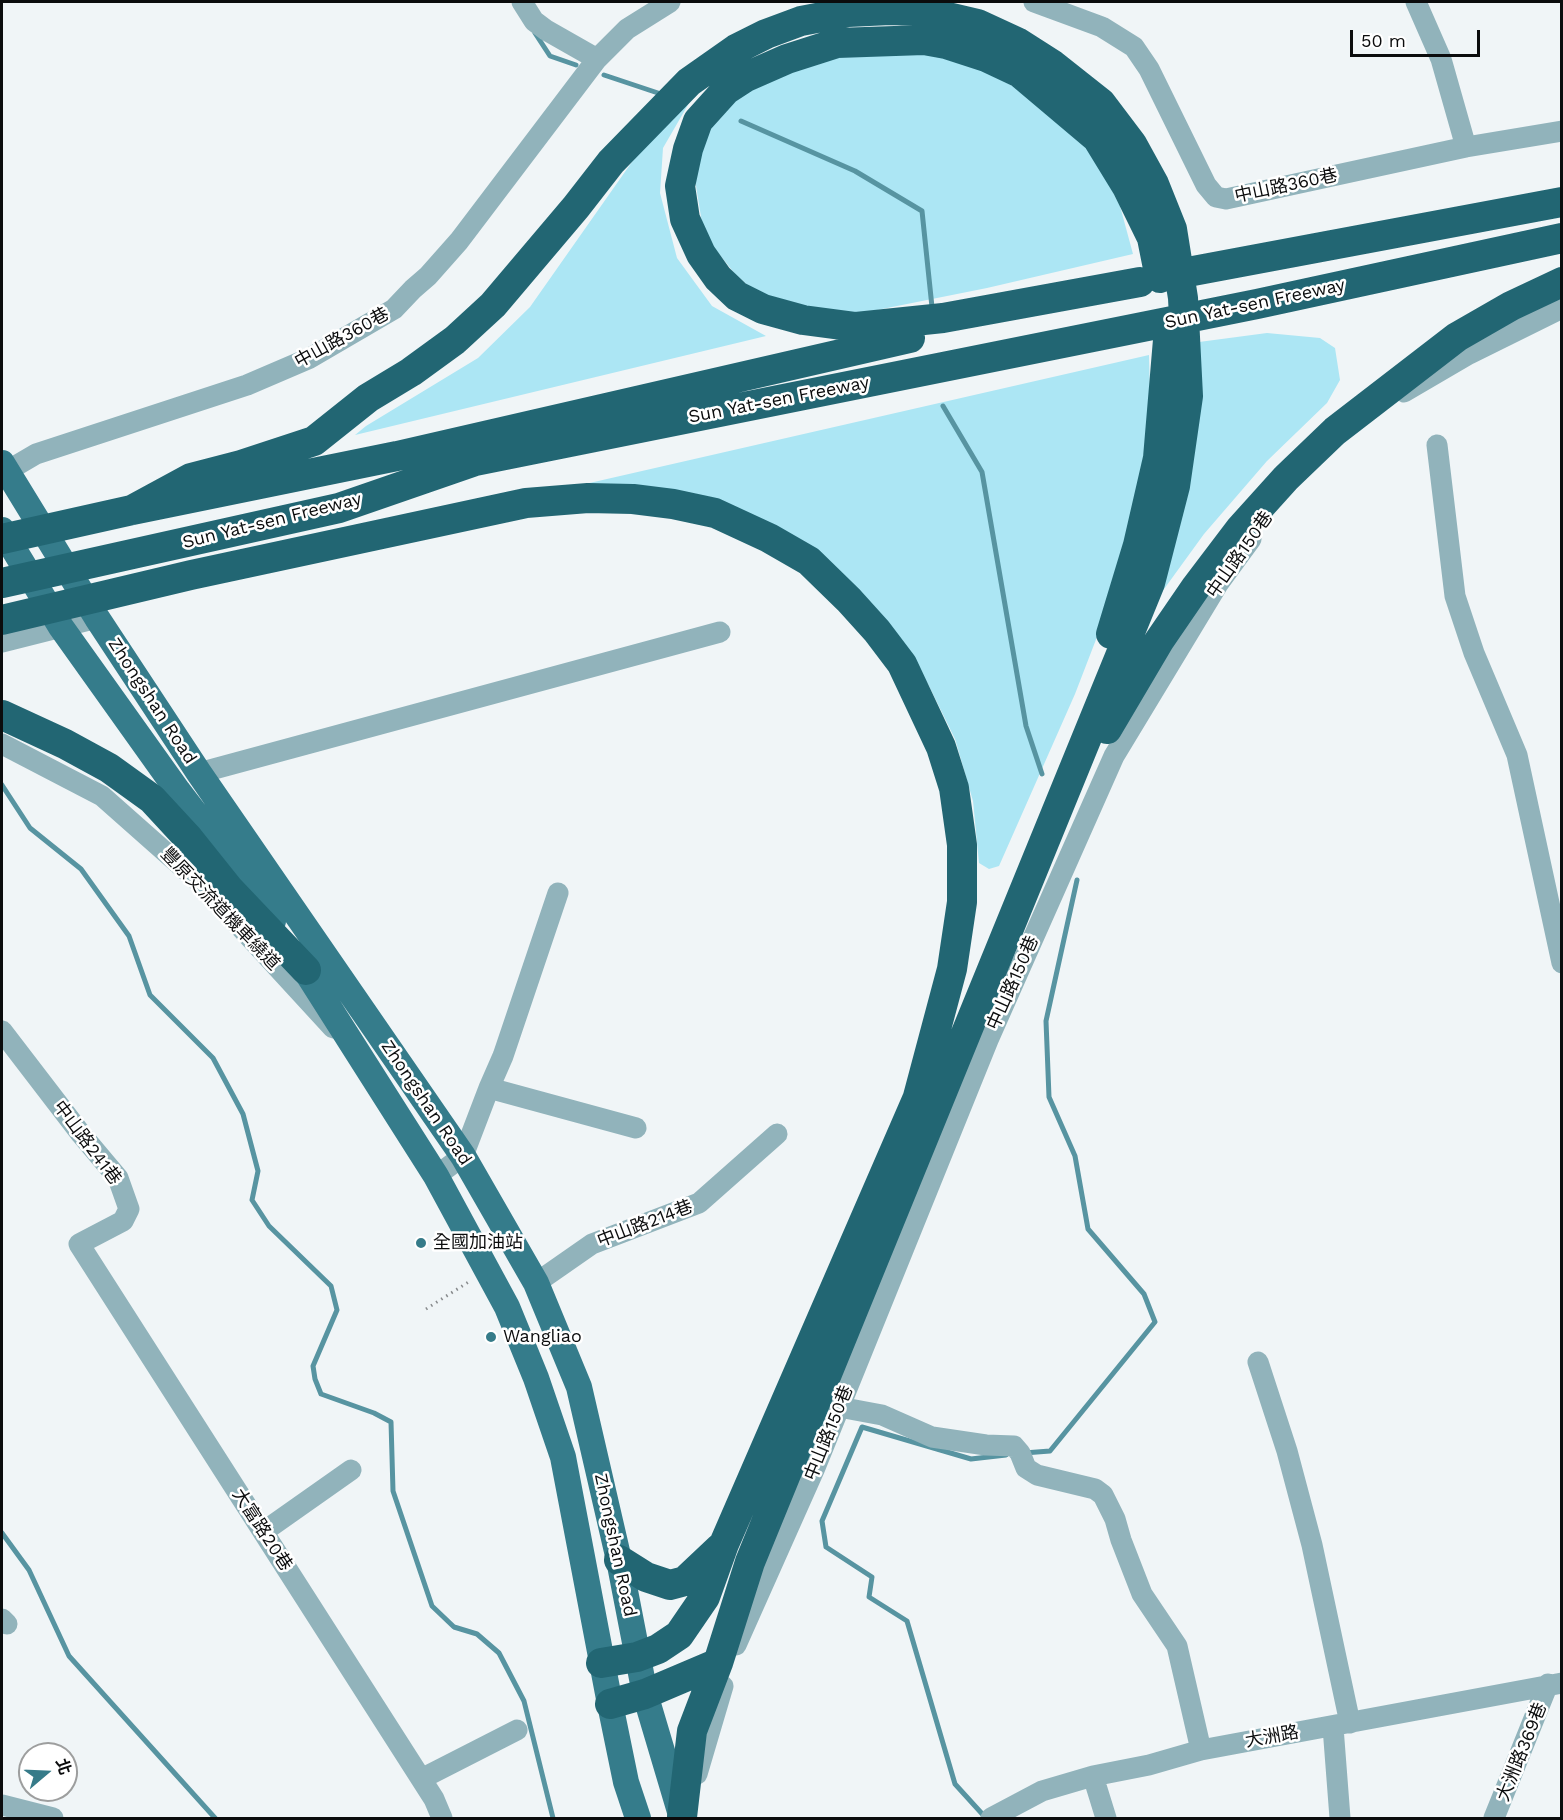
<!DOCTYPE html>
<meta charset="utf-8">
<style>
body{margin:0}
#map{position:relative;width:1563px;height:1820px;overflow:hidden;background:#f0f5f7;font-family:"Work Sans","Noto Sans TC",sans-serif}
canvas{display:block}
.frame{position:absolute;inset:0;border:3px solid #0b0c0d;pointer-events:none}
.north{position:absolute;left:18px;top:1742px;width:60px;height:60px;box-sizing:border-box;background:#fff;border:2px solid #9d9e9e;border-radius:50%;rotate:71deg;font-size:16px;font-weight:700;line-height:24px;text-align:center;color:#0b0c0d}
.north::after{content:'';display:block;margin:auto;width:21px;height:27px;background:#367b89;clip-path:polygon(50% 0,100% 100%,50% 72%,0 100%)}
.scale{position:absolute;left:1350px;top:30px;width:130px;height:27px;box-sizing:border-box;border:3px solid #0b0c0d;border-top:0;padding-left:8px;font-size:18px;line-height:21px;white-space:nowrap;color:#0b0c0d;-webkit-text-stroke:4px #fff;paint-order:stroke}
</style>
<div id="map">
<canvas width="1563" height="1820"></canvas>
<div class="frame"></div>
<div class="north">北</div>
<div class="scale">50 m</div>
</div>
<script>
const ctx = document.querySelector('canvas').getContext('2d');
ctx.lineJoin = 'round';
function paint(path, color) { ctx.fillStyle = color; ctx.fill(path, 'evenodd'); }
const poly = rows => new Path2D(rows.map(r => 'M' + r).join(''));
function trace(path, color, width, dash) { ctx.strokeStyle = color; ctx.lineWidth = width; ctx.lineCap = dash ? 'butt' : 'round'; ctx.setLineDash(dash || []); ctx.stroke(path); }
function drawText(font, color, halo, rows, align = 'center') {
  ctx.font = font + ' "Work Sans","Noto Sans TC",sans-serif'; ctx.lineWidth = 5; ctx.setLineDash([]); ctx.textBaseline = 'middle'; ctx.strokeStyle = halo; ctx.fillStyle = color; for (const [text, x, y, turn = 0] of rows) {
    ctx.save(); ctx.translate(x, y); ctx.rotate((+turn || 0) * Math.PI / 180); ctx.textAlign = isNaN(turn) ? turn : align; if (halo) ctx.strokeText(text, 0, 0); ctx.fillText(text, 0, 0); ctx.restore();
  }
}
paint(poly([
 [931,51,981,68,1025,93,1067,125,1097,160,1120,206,1133,254,987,288,862,313,796,311,761,297,735,274,704,235,695,180,707,132,735,94,830,56],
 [700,84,663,148,660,193,677,258,712,306,766,336,355,435,366,426,478,358,530,307,660,122],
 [1267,333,1320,338,1335,348,1340,380,1327,403,1267,461,1204,534,1151,607,1199,342],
 [1149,355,1150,398,1147,436,1138,487,1107,611,1075,694,999,866,989,869,979,863,973,801,955,739,928,684,899,640,806,547,572,487]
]), '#ace6f4');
trace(poly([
 [535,33,550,56,576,65],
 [604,75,661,94],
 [741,121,855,171,922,211,932,307],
 [943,406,982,472,1026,726,1042,774],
 [2,785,30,828,81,869,129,936,150,995,213,1058,243,1114,258,1171,252,1200,269,1226,331,1286,337,1310,313,1366,315,1379,321,1394,374,1413,391,1422,393,1491,432,1606,454,1627,477,1634,499,1653,524,1701,553,1818],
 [1024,1453,1050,1451,1155,1322,1144,1294,1088,1229,1075,1156,1049,1097,1046,1021,1077,880],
 [2,1533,29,1570,69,1656,215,1818],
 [985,1817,955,1784,907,1621,869,1597,872,1577,826,1547,822,1521,862,1427,971,1459,1006,1455]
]), '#5794a1', 5);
trace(poly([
 [426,1309,470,1281]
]), '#888b8d', 3, [1.5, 4.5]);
trace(poly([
 [522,2,534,21,546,30,597,59],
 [1034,2,1102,27,1134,47,1149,69,1206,185,1216,197,1226,199,1466,147,1562,131],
 [1416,2,1441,59,1466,147],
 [1404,392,1469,354,1562,308],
 [1437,445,1455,596,1474,653,1517,755,1562,963],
 [2,474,36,454,247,385,310,358,394,309,413,289,428,276,459,241,597,59,627,29,670,2],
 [2,642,97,618],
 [2,744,102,796,198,881,333,1028],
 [199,773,720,632],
 [2,1031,81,1134,118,1178,129,1209,123,1221,79,1244,434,1799,442,1818],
 [489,1088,636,1128],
 [436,1176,463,1156,489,1088,503,1056,558,893],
 [536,1283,592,1244,699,1203,777,1134],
 [1258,1362,1287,1451,1312,1545,1350,1723],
 [839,1407,882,1415,932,1437,986,1445,1014,1446,1020,1453,1026,1468,1037,1475,1095,1489,1103,1495,1115,1519,1121,1540,1142,1594,1177,1646,1201,1750],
 [263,1532,351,1470],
 [2,1619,7,1624],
 [736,1645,814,1470,988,1040,1114,756,1218,584,1251,539],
 [1333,1727,1340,1818],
 [697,1774,723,1686],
 [1093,1776,1106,1818],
 [421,1779,517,1730],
 [2,1805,53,1818],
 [991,1818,1042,1791,1093,1776,1149,1765,1201,1750,1562,1683],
 [1494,1818,1548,1684]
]), '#91b3bb', 21);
trace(poly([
 [2,463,97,618,199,773,463,1156,536,1283,579,1387,619,1560,645,1694,681,1815],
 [2,530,61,627,178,791,237,868,273,921],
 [295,954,436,1176,507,1307,536,1378,563,1457,610,1704,626,1782,638,1818]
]), '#357c8b', 26);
trace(poly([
 [1161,277,1562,202],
 [1140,282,943,318,856,327,803,320,763,309,737,296,718,278,701,254,685,219,680,186,688,149,698,121,726,90,746,77,787,59,837,43,924,40,946,44,986,57,1020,73,1097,138,1127,187,1152,238,1160,278],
 [132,510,191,478,241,465,314,441,368,398,411,372,455,340,493,305,576,207,611,162,689,82,736,49,766,34,801,21,848,12,890,10,922,11,978,24,1017,42,1053,65,1101,103,1132,144,1154,184,1172,229,1183,298,1188,396,1175,486,1150,583,750,1562,718,1663,692,1731,682,1817],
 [2,539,132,510,397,456,910,338],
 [2,583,339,508,475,461,1257,304,1562,238],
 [2,620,191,575,526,503,588,498,633,499,673,504,715,513,769,538,809,561,849,600,877,631,902,664,941,747,954,788,962,845,962,902,952,969,916,1104],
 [1111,634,1138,545,1158,458,1169,328],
 [2,715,65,744,109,768,152,799,189,839,229,889,306,970],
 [1107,729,1159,641,1196,587,1240,529,1286,478,1335,431,1457,337,1511,306,1562,282],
 [619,1560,646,1577,670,1585,685,1581,720,1548],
 [601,1663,637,1657,658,1649,679,1635,705,1597,724,1544,922,1088],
 [610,1704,645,1694,718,1663]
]), '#226673', 30);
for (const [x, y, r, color] of [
 [421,1243,6,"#367b89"],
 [491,1337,6,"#367b89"]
]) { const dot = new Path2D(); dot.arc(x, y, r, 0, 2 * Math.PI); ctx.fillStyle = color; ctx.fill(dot); trace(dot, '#fff', 2); }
drawText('18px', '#0b0c0d', '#fff', [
 ["中山路360巷",1286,186,-12],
 ["Sun Yat-sen Freeway",1255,304,-12],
 ["中山路360巷",342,338,-29],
 ["Sun Yat-sen Freeway",779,400,-11],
 ["Sun Yat-sen Freeway",272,521,-14],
 ["中山路150巷",1240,555,-55],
 ["Zhongshan Road",152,701,57],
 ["豐原交流道機車繞道",220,909,46],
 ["中山路150巷",1013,983,-66],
 ["Zhongshan Road",426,1103,56],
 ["中山路241巷",87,1143,53],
 ["中山路214巷",645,1224,-21],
 ["中山路150巷",829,1433,-68],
 ["大富路20巷",262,1530,57],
 ["Zhongshan Road",615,1545,78],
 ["大洲路",1272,1737,-10],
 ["大洲路369巷",1522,1752,-68]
]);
drawText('18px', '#0b0c0d', '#fff', [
 ["全國加油站",433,1243],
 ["Wangliao",503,1337]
], 'left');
</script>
